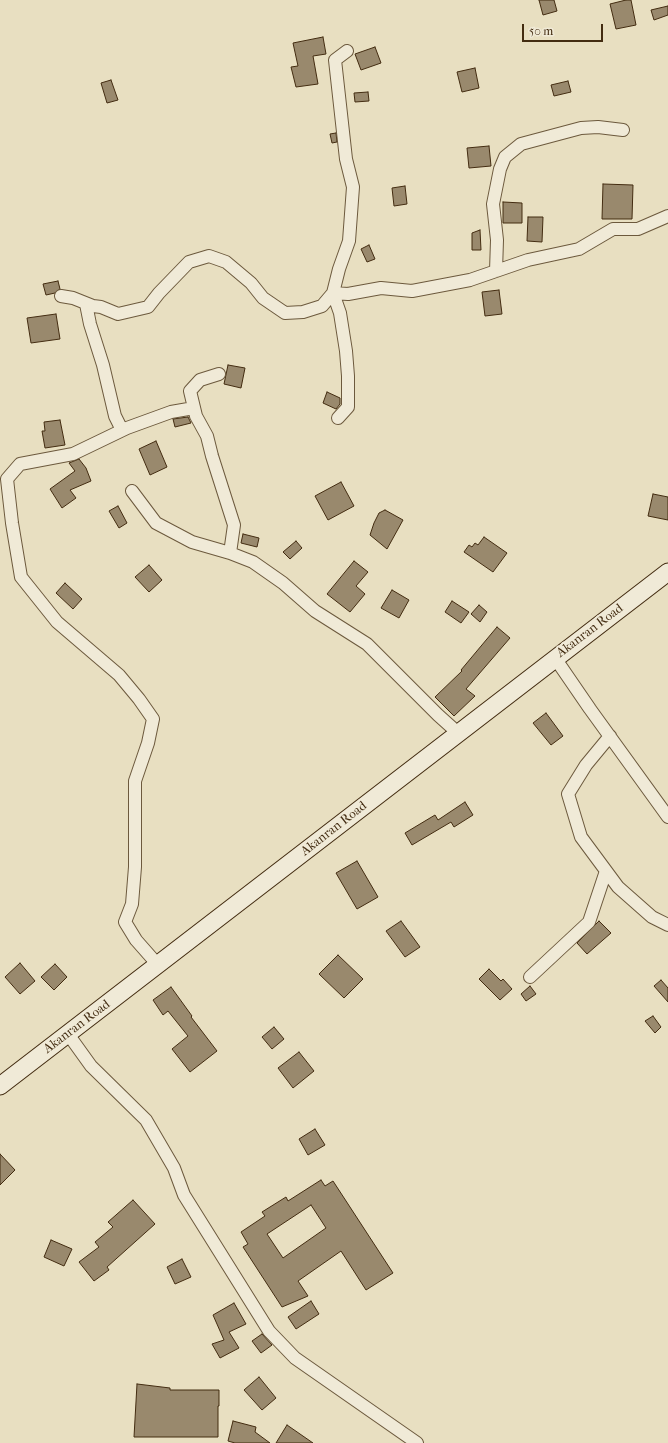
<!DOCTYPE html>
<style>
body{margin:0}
#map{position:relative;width:668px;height:1443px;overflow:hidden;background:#e8dfc1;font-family:"IM FELL French Canon",serif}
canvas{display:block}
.scale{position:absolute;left:522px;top:24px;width:81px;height:18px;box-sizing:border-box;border:2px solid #432c11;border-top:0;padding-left:5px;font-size:12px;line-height:14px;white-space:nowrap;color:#432c11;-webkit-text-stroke:3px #f0ead7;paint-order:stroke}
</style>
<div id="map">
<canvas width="668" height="1443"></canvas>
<div class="scale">50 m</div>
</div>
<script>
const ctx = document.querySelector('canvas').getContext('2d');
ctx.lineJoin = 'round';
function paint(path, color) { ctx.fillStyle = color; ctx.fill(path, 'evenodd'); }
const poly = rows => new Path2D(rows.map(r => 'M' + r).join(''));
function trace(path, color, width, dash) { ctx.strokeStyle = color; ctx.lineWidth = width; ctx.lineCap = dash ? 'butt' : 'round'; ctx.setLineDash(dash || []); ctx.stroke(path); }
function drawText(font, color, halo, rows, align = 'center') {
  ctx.font = font + ' "IM FELL French Canon",serif'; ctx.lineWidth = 4; ctx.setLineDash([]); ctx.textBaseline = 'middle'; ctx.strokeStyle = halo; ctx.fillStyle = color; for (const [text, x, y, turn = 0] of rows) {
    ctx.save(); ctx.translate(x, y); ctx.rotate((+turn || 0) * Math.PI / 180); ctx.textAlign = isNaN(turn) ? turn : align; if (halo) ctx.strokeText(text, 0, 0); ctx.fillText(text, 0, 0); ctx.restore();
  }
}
const building = poly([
 [539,0,554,0,557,11,543,15,539,0],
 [626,0,631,0,636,25,616,29,610,4,626,0],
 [668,6,668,15,654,20,651,10,668,6],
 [323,37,326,54,313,56,318,84,296,87,291,67,298,66,293,43,323,37],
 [375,47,381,63,361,70,355,54,375,47],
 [475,68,479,88,462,92,457,72,475,68],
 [111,80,118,100,107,103,101,83,111,80],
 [568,81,571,92,554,96,551,85,568,81],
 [368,92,369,101,355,102,354,93,368,92],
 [336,133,337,142,332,143,330,134,336,133],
 [489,146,491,166,469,168,467,148,489,146],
 [603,184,633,185,632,219,602,219,603,184],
 [405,186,407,204,394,206,392,188,405,186],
 [503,202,522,203,522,223,503,223,503,202],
 [528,217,543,217,542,242,527,241,528,217],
 [480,230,481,250,472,250,472,233,480,230],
 [369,245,375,259,367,262,361,249,369,245],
 [58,281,60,289,55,293,46,295,43,284,58,281],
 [499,290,502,314,485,316,482,292,499,290],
 [56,314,60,339,31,343,27,318,56,314],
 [228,365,245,368,241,388,224,384,228,365],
 [327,392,340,398,340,404,336,409,323,403,327,392],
 [188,417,191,423,175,427,173,419,188,417],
 [60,420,65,445,45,448,42,431,45,431,44,422,60,420],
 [156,441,167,467,150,475,139,449,156,441],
 [79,459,86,468,91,481,70,490,76,498,62,508,50,489,75,471,69,463,79,459],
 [341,482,354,506,328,520,315,496,341,482],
 [653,494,668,497,668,520,648,516,653,494],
 [118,506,127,523,119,528,109,511,118,506],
 [385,510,403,520,387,549,370,535,374,523,379,513,385,510],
 [243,534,259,538,257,547,241,543,243,534],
 [484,537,507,553,493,572,464,552,469,545,472,547,475,543,478,545,484,537],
 [296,541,302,548,290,559,283,552,296,541],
 [354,561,368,572,356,586,365,594,350,612,327,594,354,561],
 [149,565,162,580,149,592,135,577,149,565],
 [65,583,82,599,73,609,56,593,65,583],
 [392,590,409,600,399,618,381,608,392,590],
 [452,601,469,612,461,623,445,612,452,601],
 [479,605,487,612,480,622,471,614,479,605],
 [497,627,510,638,466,689,475,696,454,716,435,697,462,671,461,670,497,627],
 [546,713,563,736,551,745,533,723,546,713],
 [465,802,473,815,454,827,451,822,412,845,405,833,435,815,438,820,465,802],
 [357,861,378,897,357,909,336,873,357,861],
 [401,921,420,947,405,957,386,931,401,921],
 [599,921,611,933,587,954,577,943,599,921],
 [338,955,363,979,344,998,319,974,338,955],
 [20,963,35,981,20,994,5,977,20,963],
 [55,964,67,977,54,990,41,977,55,964],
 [489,969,501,981,503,979,512,989,500,1000,479,979,489,969],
 [661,980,668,988,668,1002,654,986,661,980],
 [530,986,536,994,526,1001,521,994,530,986],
 [171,987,192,1016,191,1017,217,1051,190,1072,172,1049,188,1036,168,1011,163,1015,153,1000,171,987],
 [653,1016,661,1027,655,1033,645,1021,653,1016],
 [274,1027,284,1039,272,1049,262,1037,274,1027],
 [299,1052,314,1071,293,1088,278,1068,299,1052],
 [315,1129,325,1145,308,1155,299,1139,315,1129],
 [0,1154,15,1170,0,1185,0,1154],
 [321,1180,325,1186,333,1181,393,1273,366,1290,341,1251,298,1281,308,1296,282,1307,243,1247,248,1244,241,1232,265,1216,262,1212,286,1197,288,1201,321,1180],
 [311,1205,326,1228,283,1258,267,1234,311,1205],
 [133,1200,155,1224,107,1267,109,1270,94,1281,79,1262,99,1247,95,1242,113,1227,108,1222,133,1200],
 [51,1240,72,1249,64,1266,44,1257,51,1240],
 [182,1259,191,1277,175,1284,167,1267,182,1259],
 [311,1301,319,1314,296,1329,288,1317,311,1301],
 [234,1303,246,1324,229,1332,239,1348,220,1358,212,1344,224,1340,213,1315,234,1303],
 [262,1334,272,1345,261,1353,252,1341,262,1334],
 [259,1377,276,1398,262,1410,244,1390,259,1377],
 [137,1384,170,1388,170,1390,219,1390,219,1406,218,1406,218,1437,134,1437,137,1384],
 [233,1421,256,1427,255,1432,270,1443,235,1443,228,1441,233,1421],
 [287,1425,313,1443,276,1443,287,1425]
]);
paint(building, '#99896d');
trace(building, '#432c11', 1);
const street = poly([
 [496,271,497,240,493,204,500,169,505,157,521,144,581,128,598,127,623,130],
 [61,296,73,298,93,306,101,307,118,314,148,307,159,293,189,262,209,256,226,262,251,283,263,298,285,313,303,312,322,306,333,293,348,294,381,288,412,291,470,280,528,260,579,249,613,229,638,229,668,216],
 [86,304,90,324,103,365,115,416,122,430],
 [219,374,200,380,190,391,196,416,207,436,212,456,234,525,230,553],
 [338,418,348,407,348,376,346,351,340,313,333,293,339,269,349,241,353,187,346,159,335,60,347,51],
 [132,491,156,523,192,542,230,553,253,562,283,583,315,611,367,644,438,715,458,733],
 [555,658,590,709,668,817],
 [610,736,586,765,568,794,581,837,618,887,652,917,668,925],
 [158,965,136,940,125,922,132,904,135,867,135,781,148,743,153,719,139,699,119,675,57,622,21,577,12,523,7,479,20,464,73,454,127,428,171,412,194,408],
 [530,977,589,922,606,871],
 [68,1034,91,1066,146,1120,174,1168,184,1195,269,1331,295,1358,417,1443]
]);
const secondary = poly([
 [0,1086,668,572]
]);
trace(street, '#6c593d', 14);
trace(secondary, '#432c11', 19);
trace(street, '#f0ead7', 12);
trace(secondary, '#f0ead7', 17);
drawText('13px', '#432c11', '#f0ead7', [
 ["Akanran Road",590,631,-37],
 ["Akanran Road",334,829,-38],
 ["Akanran Road",77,1027,-37]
]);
</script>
